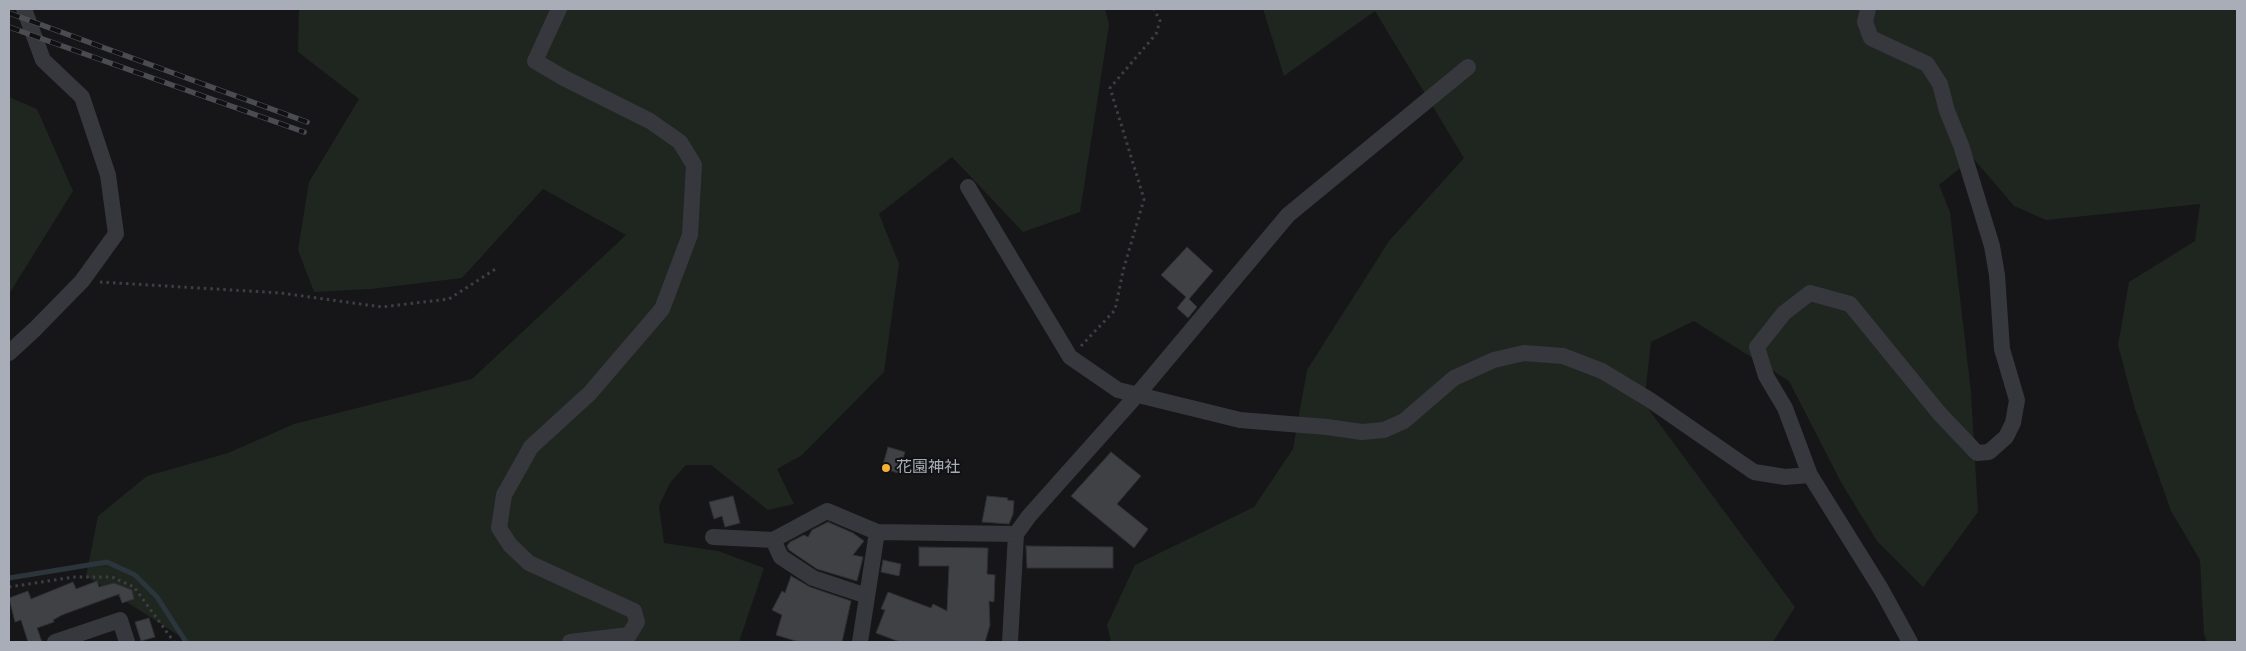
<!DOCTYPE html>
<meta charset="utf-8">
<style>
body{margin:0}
#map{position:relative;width:2246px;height:651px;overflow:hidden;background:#161618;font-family:"DejaVu Sans",sans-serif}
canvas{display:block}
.frame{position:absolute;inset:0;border:10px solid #a8adb8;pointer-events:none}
</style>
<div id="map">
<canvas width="2246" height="651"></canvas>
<div class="frame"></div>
</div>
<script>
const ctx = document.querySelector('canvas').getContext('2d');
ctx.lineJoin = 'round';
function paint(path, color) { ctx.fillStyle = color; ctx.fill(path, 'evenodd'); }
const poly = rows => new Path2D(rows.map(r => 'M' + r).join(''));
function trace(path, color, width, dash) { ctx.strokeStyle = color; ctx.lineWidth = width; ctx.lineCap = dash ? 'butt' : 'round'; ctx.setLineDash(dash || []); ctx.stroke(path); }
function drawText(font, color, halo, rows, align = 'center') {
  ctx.font = font + ' "DejaVu Sans","Noto Sans JP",sans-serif'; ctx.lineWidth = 4; ctx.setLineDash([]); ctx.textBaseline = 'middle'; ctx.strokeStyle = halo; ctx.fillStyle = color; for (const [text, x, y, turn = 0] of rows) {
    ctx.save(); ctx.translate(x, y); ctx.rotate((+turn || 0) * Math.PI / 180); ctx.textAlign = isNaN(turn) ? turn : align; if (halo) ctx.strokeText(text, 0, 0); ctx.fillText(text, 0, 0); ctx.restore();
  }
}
paint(poly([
 [299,9,1105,9,1109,25,1080,212,1023,232,952,157,879,214,899,264,884,372,802,455,777,469,794,504,768,510,711,465,686,465,670,483,659,506,664,543,718,551,764,568,739,642,189,642,86,576,98,516,147,476,228,453,294,424,472,379,626,235,543,189,462,278,371,289,314,292,298,250,309,182,359,99,298,52],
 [1263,9,2237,9,2237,642,2207,642,2204,634,2200,560,2171,511,2135,409,2118,345,2129,282,2195,241,2200,204,2046,220,2014,206,1973,158,1939,185,1950,212,1971,392,1978,512,1923,587,1877,541,1842,484,1789,381,1694,321,1651,342,1644,403,1795,607,1773,642,1111,642,1107,625,1135,565,1254,507,1293,449,1307,370,1389,241,1464,158,1375,11,1284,76],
 [9,97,37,109,73,191,9,294]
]), '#1e261f');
trace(poly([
 [9,578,107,562,135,575,157,597,186,642]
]), '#2c353c', 5);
const building = poly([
 [1187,247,1213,271,1189,299,1197,307,1188,318,1177,308,1186,297,1161,275,1187,247],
 [888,447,905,452,898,473,882,468,888,447],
 [1111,452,1141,476,1117,504,1148,529,1134,548,1071,496,1111,452],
 [733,496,740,523,725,527,722,516,714,519,709,502,733,496],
 [987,496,1008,498,1007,500,1014,501,1013,514,1009,524,982,522,987,496],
 [828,522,853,533,864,541,853,555,863,557,857,581,817,569,789,550,787,546,790,542,804,535,808,537,812,530,828,522],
 [1026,546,1113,547,1113,568,1027,568,1026,546],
 [919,547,988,548,987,574,995,575,994,602,989,601,990,625,985,642,900,642,876,633,885,610,881,609,888,592,931,608,933,604,947,611,949,566,919,566,919,547],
 [883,560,901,564,899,576,881,572,883,560],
 [791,576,810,587,851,601,842,642,799,642,776,635,782,615,772,610,782,591,785,593,791,576],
 [97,581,99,587,114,583,132,590,134,599,122,603,119,594,62,615,53,620,54,622,37,628,42,642,28,642,21,620,15,622,9,598,28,591,31,599,73,582,76,589,97,581],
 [149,618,155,637,141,641,135,622,149,618]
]);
paint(building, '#404145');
trace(building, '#303034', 1);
trace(poly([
 [100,282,281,293,382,307,449,299,497,268],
 [1081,346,1115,310,1123,271,1144,199,1110,88,1156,34,1160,21,1154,9],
 [9,587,74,577,112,577,134,587,174,642]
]), '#3d3f44', 3, [2.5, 4]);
trace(poly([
 [559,9,535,61,564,78,650,121,680,142,694,165,690,235,662,309,590,393,531,447,504,495,499,528,510,545,529,563,634,611,637,622,629,635,570,642],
 [1868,9,1865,22,1871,38,1927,64,1940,84,1947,111,1961,145,1992,246,1997,275,2002,349,2017,400,2013,423,2006,437,1989,452,1977,453,1939,413,1850,304,1810,293,1784,313,1757,347,1766,376,1785,408,1810,475,1881,589,1910,642],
 [968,187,1070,357,1118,390,1240,420,1327,427,1362,432,1384,430,1404,421,1454,378,1494,360,1524,353,1563,356,1602,371,1650,400,1754,472,1785,477,1810,475],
 [9,353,35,329,82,281,116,234,108,175,82,97,43,60,24,9],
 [877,532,1016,534],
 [713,537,773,540,781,557,813,578,867,596],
 [773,540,827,511,877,532,860,642],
 [55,642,120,620,127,642],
 [1010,642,1016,534,1029,516,1137,395,1288,215,1468,67]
]), '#37383d', 16);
const rail = poly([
 [9,13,307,122],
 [9,27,304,132]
]);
trace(rail, '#4a4c52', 5.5);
trace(rail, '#111113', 4, [11]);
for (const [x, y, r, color] of [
 [886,468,5,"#f2b134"]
]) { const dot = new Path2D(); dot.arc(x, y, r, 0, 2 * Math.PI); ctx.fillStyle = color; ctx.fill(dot); trace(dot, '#111113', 2); }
drawText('16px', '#a8adb8', '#111113', [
 ["花園神社",896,468]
], 'left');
</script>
